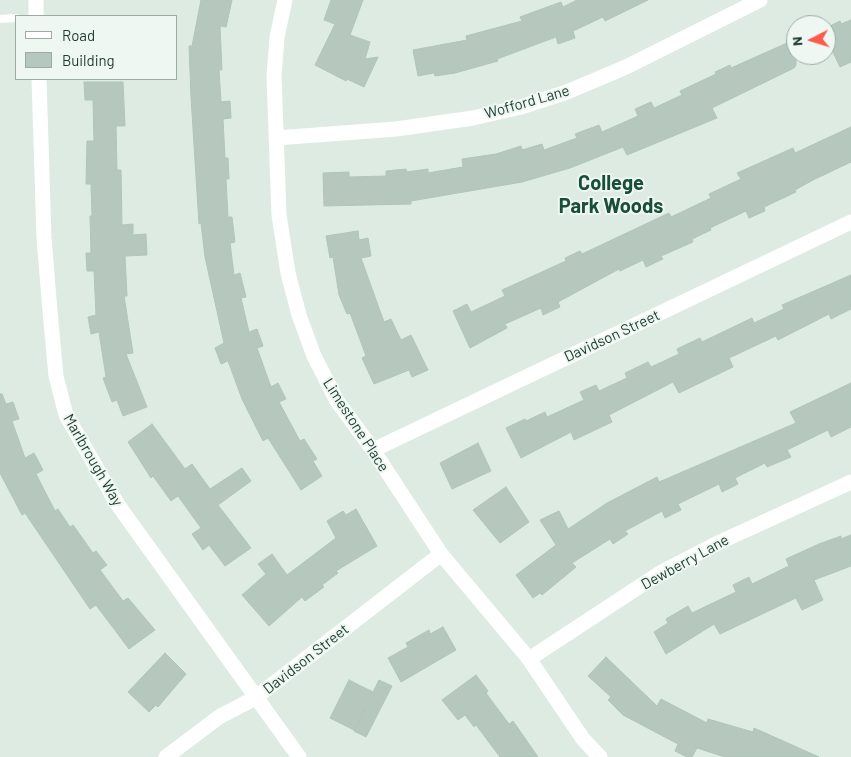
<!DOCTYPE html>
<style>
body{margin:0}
#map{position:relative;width:851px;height:757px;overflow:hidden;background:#deebe3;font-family:Barlow,sans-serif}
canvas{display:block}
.legend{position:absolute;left:15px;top:15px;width:162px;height:65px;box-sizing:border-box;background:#eef7f1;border:1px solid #9baca3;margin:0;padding:6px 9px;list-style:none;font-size:15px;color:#1e3b2f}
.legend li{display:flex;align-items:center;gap:10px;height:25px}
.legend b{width:25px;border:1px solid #9baca3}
.north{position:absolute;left:786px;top:15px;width:50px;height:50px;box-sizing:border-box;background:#eef7f1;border:1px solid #9baca3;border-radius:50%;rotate:265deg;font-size:14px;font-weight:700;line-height:20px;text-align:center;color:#1e3b2f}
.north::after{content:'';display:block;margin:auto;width:18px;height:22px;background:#fc5a4a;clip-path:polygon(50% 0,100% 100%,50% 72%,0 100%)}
</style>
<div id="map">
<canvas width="851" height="757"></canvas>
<ul class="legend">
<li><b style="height:6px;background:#fff"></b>Road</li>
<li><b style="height:14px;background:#b6c8be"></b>Building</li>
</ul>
<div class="north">N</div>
</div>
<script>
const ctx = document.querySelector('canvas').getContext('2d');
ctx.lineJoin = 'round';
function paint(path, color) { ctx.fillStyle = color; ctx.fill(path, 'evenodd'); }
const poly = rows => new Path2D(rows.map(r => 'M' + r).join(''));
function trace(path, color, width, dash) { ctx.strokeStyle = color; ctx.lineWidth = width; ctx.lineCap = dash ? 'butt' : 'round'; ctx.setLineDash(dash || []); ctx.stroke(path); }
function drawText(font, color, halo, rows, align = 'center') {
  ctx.font = font + ' Barlow,sans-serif'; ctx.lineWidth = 4; ctx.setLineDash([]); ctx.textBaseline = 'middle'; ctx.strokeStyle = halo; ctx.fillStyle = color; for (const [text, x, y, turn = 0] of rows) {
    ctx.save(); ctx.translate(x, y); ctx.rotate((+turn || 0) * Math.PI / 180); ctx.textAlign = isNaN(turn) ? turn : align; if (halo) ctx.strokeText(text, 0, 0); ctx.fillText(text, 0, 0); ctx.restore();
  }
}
const building = poly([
 [201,0,232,0,226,27,220,26,222,70,219,70,221,102,230,101,231,118,223,119,225,158,228,158,229,179,226,179,228,217,232,217,235,242,230,243,234,275,240,273,246,297,241,298,249,332,257,329,263,346,257,348,271,387,278,383,286,399,279,402,300,441,304,439,317,459,313,461,322,476,301,490,268,438,263,441,242,399,228,361,221,364,215,348,224,343,205,257,201,223,199,224,191,97,189,46,192,46,201,0],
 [331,0,363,0,350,35,370,42,365,59,378,57,364,87,347,79,346,81,315,65,335,24,324,20,331,0],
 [577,0,648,0,605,21,603,17,573,31,575,38,558,44,556,37,497,59,498,61,455,73,435,76,434,73,418,76,413,50,467,40,466,36,522,21,520,17,561,2,563,7,577,0],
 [851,20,851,62,840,67,831,48,826,51,826,28,840,21,841,24,851,20],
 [796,39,796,65,794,68,712,108,717,118,627,155,623,147,570,168,522,182,411,201,411,204,324,206,323,173,349,172,349,177,386,176,386,171,406,169,407,172,428,169,428,173,463,167,462,159,496,154,521,146,522,150,542,144,544,150,577,138,575,134,599,125,602,132,638,116,635,109,651,102,654,108,682,95,680,91,716,74,715,72,730,65,731,68,796,39],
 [84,82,123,82,125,126,116,126,117,170,121,170,122,225,133,224,133,235,146,234,147,255,125,256,127,296,124,296,133,353,126,354,147,407,123,416,117,400,112,402,103,378,106,377,99,332,91,334,88,317,96,315,94,271,87,271,86,253,91,253,90,216,92,216,91,184,86,184,87,141,94,141,93,100,85,100,84,82],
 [851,127,851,162,813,180,795,190,796,192,764,207,765,211,749,218,746,211,710,228,711,230,692,239,693,242,661,256,663,259,646,267,643,260,620,271,619,269,558,302,560,307,543,315,541,308,505,324,507,328,470,348,453,311,467,304,471,312,505,296,502,290,566,261,565,258,580,251,582,254,669,213,671,217,711,198,709,194,741,179,737,173,793,148,795,153,851,127],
 [358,231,359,240,368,238,371,256,361,258,384,322,391,319,401,340,411,335,428,370,412,377,409,370,374,384,362,358,366,356,350,313,347,314,339,295,333,257,330,258,326,236,358,231],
 [851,275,851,309,831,319,829,314,778,340,776,336,729,358,733,367,679,393,673,382,609,415,612,422,574,440,571,432,521,458,506,428,525,419,526,421,545,412,547,417,584,400,580,392,596,385,599,391,627,378,625,373,648,362,651,367,679,354,677,349,700,338,702,342,752,318,754,323,784,309,782,305,851,275],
 [851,383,851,427,831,437,828,430,787,450,791,457,767,467,765,463,735,478,738,484,722,492,719,484,678,504,681,510,665,518,662,511,625,531,628,534,613,544,610,539,572,563,576,567,542,595,540,593,533,598,516,575,556,545,540,520,559,511,568,529,607,503,657,477,659,482,796,423,790,412,851,383],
 [0,394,2,394,6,404,13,402,19,419,12,421,25,458,34,453,43,470,36,474,55,511,58,509,70,527,73,525,93,553,96,551,107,565,100,570,123,601,128,598,155,630,129,649,96,605,90,609,25,513,22,515,0,473,0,394],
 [152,424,185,469,192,464,210,489,242,468,251,481,218,505,251,548,225,566,209,545,203,550,192,534,201,528,178,496,171,501,153,476,151,478,128,442,152,424],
 [478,443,491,471,452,489,440,463,478,443],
 [506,487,529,522,500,543,473,510,506,487],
 [356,509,377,546,336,571,338,573,322,585,324,587,305,601,302,597,269,626,242,595,266,574,258,564,272,554,287,575,336,538,327,521,343,511,346,515,356,509],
 [851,535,851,566,814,580,823,600,802,610,796,598,720,634,714,624,666,654,654,632,668,623,666,619,688,606,692,613,736,592,733,585,749,577,752,584,789,566,786,559,819,544,841,536,841,539,851,535],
 [443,627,456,650,401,682,388,658,408,647,406,643,429,630,430,634,443,627],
 [165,653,186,674,158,707,156,705,149,712,128,692,165,653],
 [606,657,657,706,661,699,707,723,708,719,753,732,754,728,819,757,725,757,697,748,692,757,687,757,675,751,678,744,623,715,608,700,611,697,588,676,606,657],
 [476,675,488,691,486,693,509,724,513,721,538,757,500,757,476,725,474,727,465,715,458,720,442,700,476,675],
 [349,680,373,692,379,680,392,686,366,737,354,731,365,708,354,730,330,718,349,680]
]);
paint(building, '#b6c8be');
trace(building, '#b0c5b9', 1);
trace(poly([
 [0,19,16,18]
]), '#fff', 8);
trace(poly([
 [36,0,36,16],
 [285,0,277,37,274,76,279,215,288,273,299,315,314,356,337,401,373,450,441,554,529,659,583,739,600,757],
 [39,79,44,238,50,311,56,376,66,415,118,505,299,757],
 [276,138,396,129,473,118,521,107,567,92,626,67,760,0],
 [373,450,851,222],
 [529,659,660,573,720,542,851,482],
 [166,757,219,717,255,698,441,554]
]), '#fff', 15);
drawText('15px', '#1e3b2f', '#eef7f1', [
 ["Wofford Lane",527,102,-16],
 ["Davidson Street",612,336,-25],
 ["Limestone Place",356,425,57],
 ["Marlbrough Way",93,460,60],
 ["Dewberry Lane",685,562,-29],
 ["Davidson Street",306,659,-38]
]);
drawText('bold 20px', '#194e39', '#eef7f1', [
 ["College",611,183],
 ["Park Woods",611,206]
]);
</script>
